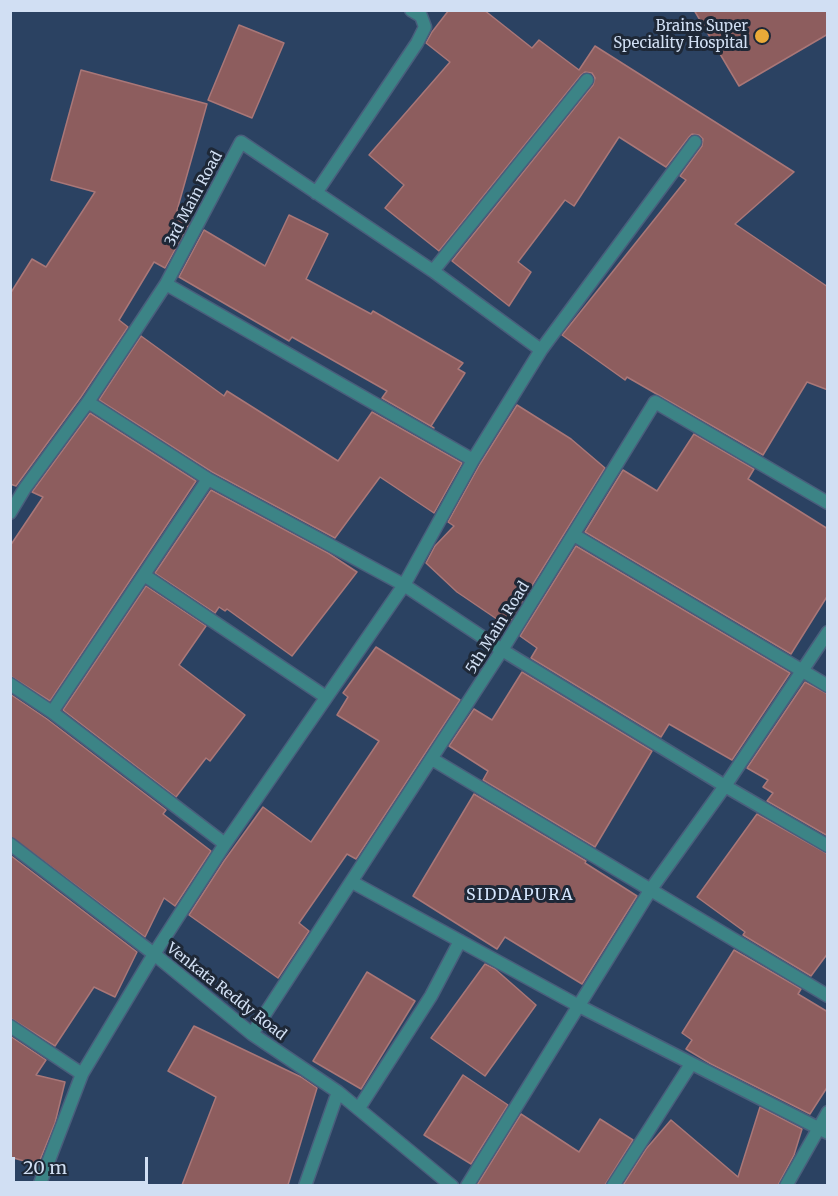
<!DOCTYPE html>
<style>
body{margin:0}
#map{position:relative;width:838px;height:1196px;overflow:hidden;background:#2b4262;font-family:Merriweather,serif}
canvas{display:block}
.frame{position:absolute;inset:0;border:12px solid #d1dff3;pointer-events:none}
.scale{position:absolute;left:12px;top:1157px;width:136px;height:27px;box-sizing:border-box;border:3px solid #d1dff3;border-top:0;padding-left:8px;font-size:18px;line-height:21px;white-space:nowrap;color:#d1dff3;-webkit-text-stroke:4px #1e2837;paint-order:stroke}
</style>
<div id="map">
<canvas width="838" height="1196"></canvas>
<div class="frame"></div>
<div class="scale">20 m</div>
</div>
<script>
const ctx = document.querySelector('canvas').getContext('2d');
ctx.lineJoin = 'round';
function paint(path, color) { ctx.fillStyle = color; ctx.fill(path, 'evenodd'); }
const poly = rows => new Path2D(rows.map(r => 'M' + r).join(''));
function trace(path, color, width, dash) { ctx.strokeStyle = color; ctx.lineWidth = width; ctx.lineCap = dash ? 'butt' : 'round'; ctx.setLineDash(dash || []); ctx.stroke(path); }
function drawText(font, color, halo, rows, align = 'center') {
  ctx.font = font + ' Merriweather,serif'; ctx.lineWidth = 6; ctx.setLineDash([]); ctx.textBaseline = 'middle'; ctx.strokeStyle = halo; ctx.fillStyle = color; for (const [text, x, y, turn = 0] of rows) {
    ctx.save(); ctx.translate(x, y); ctx.rotate((+turn || 0) * Math.PI / 180); ctx.textAlign = isNaN(turn) ? turn : align; if (halo) ctx.strokeText(text, 0, 0); ctx.fillText(text, 0, 0); ctx.restore();
  }
}
const building = poly([
 [449,10,484,10,532,48,539,40,579,70,595,46,794,172,735,224,828,287,828,390,807,382,763,455,627,377,625,380,562,335,686,180,680,176,702,146,703,139,699,135,692,134,689,137,666,167,619,137,574,206,565,200,518,262,531,272,509,306,452,261,593,85,595,78,592,73,585,72,581,75,439,251,385,208,404,185,369,155,450,62,426,43,432,32,449,10],
 [694,10,828,10,828,34,739,86,694,10],
 [239,25,284,43,252,118,208,100,239,25],
 [81,70,207,104,176,214,190,222,165,268,154,262,119,320,128,327,81,397,16,486,10,484,10,294,32,259,46,267,95,192,51,180,81,70],
 [289,215,328,234,306,279,371,314,373,311,463,363,458,369,465,373,431,426,434,428,382,398,387,391,292,337,289,341,179,277,204,230,265,266,289,215],
 [141,336,224,396,227,391,338,461,372,412,462,463,434,513,380,477,335,538,212,472,99,400,141,336],
 [517,405,571,439,605,468,507,626,457,592,426,563,435,546,454,526,448,522,480,464,517,405],
 [90,413,196,481,50,701,10,676,10,546,43,497,32,492,90,413],
 [694,434,754,469,748,479,828,529,828,595,791,654,585,532,623,470,657,491,694,434],
 [211,490,328,553,357,572,292,656,227,609,225,611,219,607,215,613,155,573,211,490],
 [576,546,790,673,732,760,669,724,661,737,531,658,537,648,520,636,576,546],
 [146,586,206,626,179,665,245,715,210,761,206,758,176,797,63,710,146,586],
 [376,647,460,700,356,859,347,854,299,923,309,931,278,978,189,915,224,861,263,807,311,842,379,741,337,715,348,697,343,693,376,647],
 [522,672,652,751,595,847,483,780,488,771,449,746,474,709,492,720,522,672],
 [805,682,828,694,828,836,767,801,773,793,763,787,768,780,747,768,805,682],
 [10,694,47,719,166,810,163,814,211,851,175,906,164,898,145,937,10,836,10,694],
 [474,794,586,861,585,863,637,896,582,984,505,937,497,949,413,896,474,794],
 [757,814,828,854,828,953,811,976,743,935,745,932,697,897,757,814],
 [10,855,137,952,115,997,94,987,55,1046,10,1018,10,855],
 [734,950,801,989,798,994,828,1012,828,1086,810,1114,711,1064,686,1049,692,1040,682,1033,734,950],
 [485,964,495,969,536,1005,485,1076,431,1038,485,964],
 [367,972,415,1001,361,1089,313,1061,367,972],
 [194,1026,301,1077,317,1088,288,1185,182,1185,216,1097,168,1071,194,1026],
 [10,1036,46,1060,36,1075,65,1082,55,1123,38,1165,10,1157,10,1036],
 [463,1075,508,1105,471,1164,424,1135,463,1075],
 [760,1107,802,1129,794,1155,778,1185,623,1185,646,1149,671,1120,738,1177,760,1107],
 [521,1114,579,1152,600,1119,633,1140,605,1185,477,1185,521,1114]
]);
paint(building, '#8d5d5e');
trace(building, '#a97778', 1.5);
const street = poly([
 [316,193,417,43,425,27,421,16,411,10],
 [433,271,587,80],
 [166,284,473,460],
 [88,402,208,479,404,585,502,650,725,786,828,846],
 [10,513,25,488,88,402,166,284,241,142,433,271,541,350],
 [574,535,828,686],
 [144,575,326,697],
 [10,684,52,712,225,844],
 [52,712,208,479],
 [432,759,828,996],
 [10,844,154,954,252,1034,338,1092,452,1186],
 [352,882,579,1006,828,1133],
 [10,1026,82,1074],
 [252,1034,502,650,655,402,828,503],
 [359,1108,431,996,460,941],
 [39,1186,82,1074,154,954,225,844,404,585,473,460,541,350,695,142],
 [305,1186,338,1092],
 [467,1186,651,889,725,786,828,632],
 [613,1186,691,1064],
 [786,1186,828,1112]
]);
trace(street, '#495e7c', 15);
trace(street, '#3c8486', 12);
for (const [x, y, r, color] of [
 [762,36,8,"#eaaa38"]
]) { const dot = new Path2D(); dot.arc(x, y, r, 0, 2 * Math.PI); ctx.fillStyle = color; ctx.fill(dot); trace(dot, '#1e2837', 2); }
drawText('15px', '#d1dff3', '#1e2837', [
 ["Brains Super",748,27],
 ["Speciality Hospital",748,44]
], 'right');
drawText('15px', '#d1dff3', '#1e2837', [
 ["3rd Main Road",194,199,-62],
 ["5th Main Road",498,628,-58],
 ["Venkata Reddy Road",226,992,38]
]);
ctx.letterSpacing = '1.5px';
drawText('16px', '#d5e6fe', '#1e2837', [
 ["SIDDAPURA",520,895]
]);
ctx.letterSpacing = '0px';
</script>
